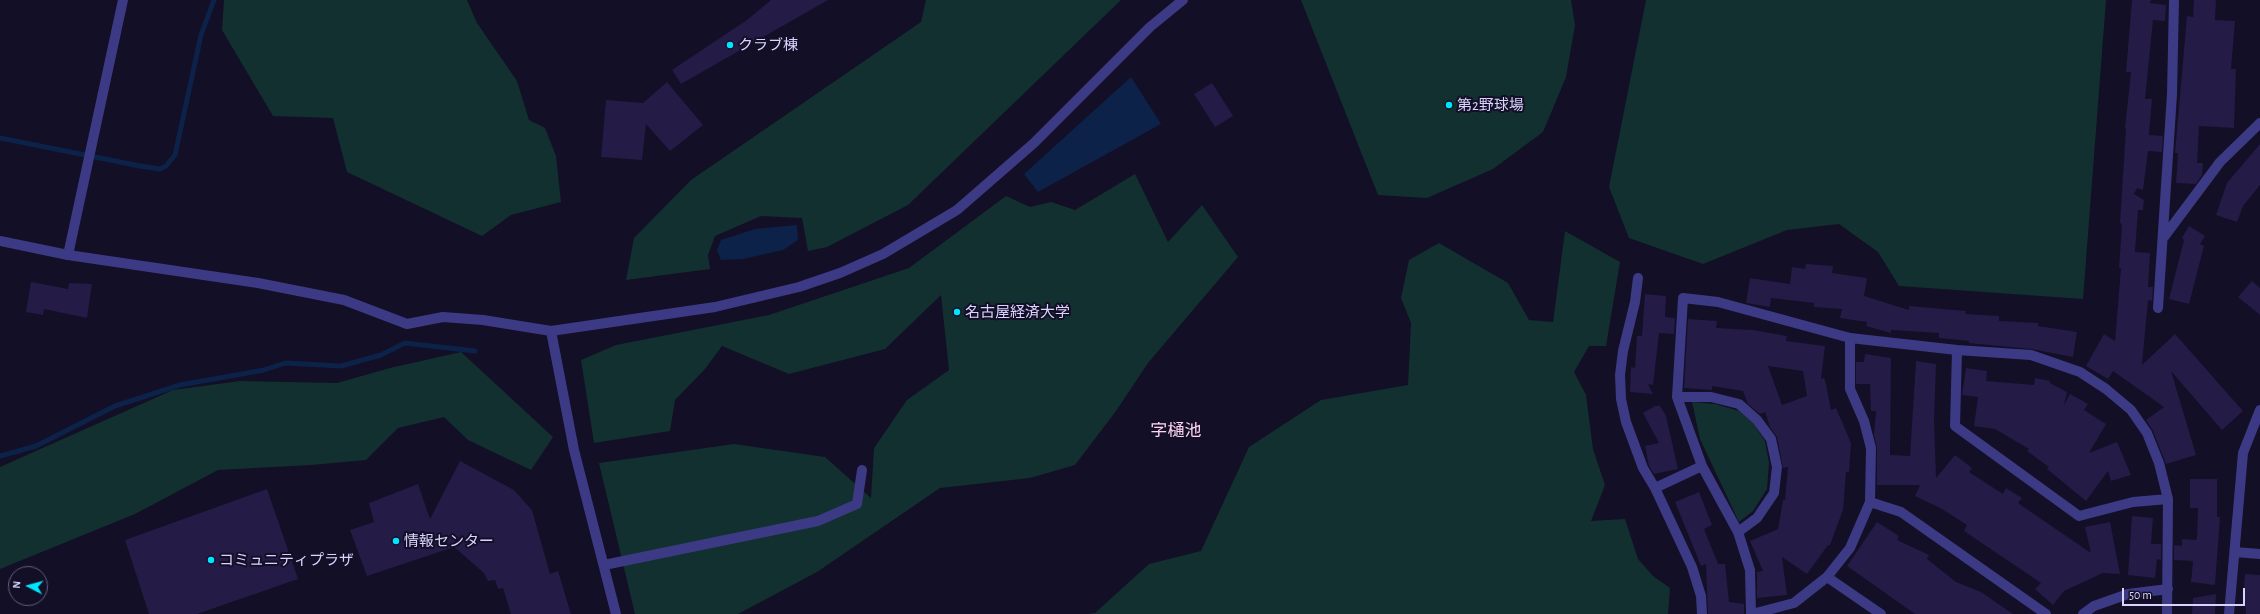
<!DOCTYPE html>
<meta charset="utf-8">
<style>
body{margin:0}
#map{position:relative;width:2260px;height:614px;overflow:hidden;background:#130f26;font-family:"Alegreya Sans",sans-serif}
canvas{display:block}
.north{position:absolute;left:8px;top:566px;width:40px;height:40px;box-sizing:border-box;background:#130f26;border:1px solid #625e7d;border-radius:50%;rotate:276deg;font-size:11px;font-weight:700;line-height:16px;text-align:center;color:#d9d4ff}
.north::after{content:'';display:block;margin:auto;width:14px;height:18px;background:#00e5ff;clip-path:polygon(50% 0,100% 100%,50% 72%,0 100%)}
.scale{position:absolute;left:2122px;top:588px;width:123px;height:18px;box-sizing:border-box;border:2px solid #d9d4ff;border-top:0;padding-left:5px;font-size:12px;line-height:14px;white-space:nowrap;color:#d9d4ff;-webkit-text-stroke:3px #130f26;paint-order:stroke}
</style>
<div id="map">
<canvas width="2260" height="614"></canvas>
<div class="north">N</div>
<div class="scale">50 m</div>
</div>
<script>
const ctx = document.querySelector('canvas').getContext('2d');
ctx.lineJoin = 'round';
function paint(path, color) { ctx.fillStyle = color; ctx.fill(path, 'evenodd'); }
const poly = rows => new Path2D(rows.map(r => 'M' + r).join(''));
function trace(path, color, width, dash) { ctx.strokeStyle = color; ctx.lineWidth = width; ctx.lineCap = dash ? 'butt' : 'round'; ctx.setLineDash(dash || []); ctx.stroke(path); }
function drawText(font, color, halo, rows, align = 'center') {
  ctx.font = font + ' "Alegreya Sans","Noto Sans JP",sans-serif'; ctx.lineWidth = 4; ctx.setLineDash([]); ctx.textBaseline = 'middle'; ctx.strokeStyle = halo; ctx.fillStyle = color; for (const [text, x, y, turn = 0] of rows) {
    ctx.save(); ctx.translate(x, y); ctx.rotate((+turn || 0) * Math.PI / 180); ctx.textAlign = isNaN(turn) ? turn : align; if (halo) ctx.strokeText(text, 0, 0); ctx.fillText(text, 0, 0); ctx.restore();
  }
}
paint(poly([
 [224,0,467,0,477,23,517,81,529,120,545,128,556,156,561,202,511,215,482,236,347,172,333,118,273,116,222,30],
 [926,0,1121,0,908,205,827,247,808,251,802,218,761,216,715,236,708,255,710,269,626,280,634,238,691,180,921,22],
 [1301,0,1571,0,1575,25,1566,77,1543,132,1493,169,1427,198,1378,195],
 [1646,0,2106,0,2083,299,1899,286,1878,252,1839,224,1787,230,1703,264,1629,238,1609,187],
 [1135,174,1168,242,1202,205,1238,257,1148,363,1116,411,1075,465,1030,478,940,488,817,572,738,614,635,614,599,463,734,444,825,457,871,498,874,448,907,400,949,370,941,295,885,349,789,374,722,346,705,369,675,400,670,431,594,443,581,360,616,345,769,315,909,268,1006,196,1030,207,1051,202,1075,210],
 [1565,231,1620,262,1606,346,1589,346,1574,372,1586,395,1593,449,1605,485,1591,521,1625,519,1638,559,1653,576,1670,588,1668,614,1086,614,1095,613,1149,564,1201,551,1249,447,1321,400,1408,385,1411,323,1401,298,1409,260,1439,243,1508,283,1529,320,1553,322],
 [461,352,553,437,531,470,468,440,444,417,398,428,366,460,311,465,218,470,135,514,0,569,0,467,173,390,240,381,337,383,390,368],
 [1692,402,1715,404,1739,411,1753,423,1765,441,1769,463,1767,489,1753,511,1739,522,1700,439]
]), '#12302f');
paint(poly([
 [1131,77,1161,124,1038,192,1024,174],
 [797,225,798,240,783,250,743,259,721,260,717,250,721,240,755,229]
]), '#0c2248');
trace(poly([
 [0,138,140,166,160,169,166,166,175,155,201,35,214,0],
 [0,456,36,446,115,406,180,385,264,370,285,363,341,366,381,355,405,343,475,351]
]), '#0c2248', 5);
paint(poly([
 [771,0,828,0,681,84,672,70,747,20],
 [2132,0,2151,0,2150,3,2166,5,2165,21,2153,20,2145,99,2152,99,2149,133,2149,135,2163,136,2162,152,2148,151,2143,190,2137,188,2134,194,2144,200,2143,210,2138,210,2135,252,2150,253,2148,287,2153,287,2152,301,2148,300,2142,365,2175,334,2243,411,2222,430,2171,371,2196,455,2166,464,2153,431,2146,420,2164,407,2113,371,2108,379,2086,366,2104,334,2115,341,2121,268,2119,268,2122,225,2120,222,2126,129,2125,128,2131,72,2126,72],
 [2194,0,2216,0,2215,20,2235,21,2231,69,2236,69,2234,128,2199,126,2197,163,2203,163,2202,175,2196,184,2176,183,2178,153,2175,153,2187,16,2193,17],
 [667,82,703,125,670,151,646,124,642,160,601,157,606,100,643,103],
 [1212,83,1233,116,1215,127,1194,94],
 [2260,144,2260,185,2243,206,2237,222,2216,215,2227,183],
 [2189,226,2205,236,2200,244,2204,246,2189,304,2169,299,2184,240,2182,238],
 [1806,264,1833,266,1832,273,1867,278,1864,296,1909,310,1909,306,1966,311,1965,314,1999,316,1999,321,2038,323,2038,326,2077,332,2073,357,2031,349,1969,343,1969,341,1939,338,1939,333,1891,330,1891,333,1866,326,1867,322,1840,318,1842,309,1814,307,1814,303,1771,298,1770,307,1746,303,1750,278,1790,284,1792,267,1805,269],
 [2252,281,2260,288,2260,315,2238,297],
 [31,282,68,289,69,283,92,284,87,318,44,309,43,315,26,312],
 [1645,294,1666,296,1665,317,1675,318,1674,334,1659,333,1653,385,1648,384,1653,394,1630,392,1631,367,1635,368,1637,336,1642,336],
 [1688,319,1717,321,1716,328,1753,330,1787,336,1786,341,1825,346,1821,379,1824,378,1826,384,1831,410,1836,408,1851,443,1849,472,1846,472,1843,510,1830,545,1828,545,1807,574,1782,557,1787,595,1757,598,1757,572,1763,571,1750,541,1778,529,1783,500,1785,500,1788,467,1783,468,1777,437,1770,427,1765,412,1760,414,1748,404,1743,391,1712,386,1712,390,1684,388],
 [1768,366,1803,371,1807,396,1782,405],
 [1865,354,1891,358,1890,455,1910,456,1916,361,1936,364,1934,421,1936,478,1955,455,1972,468,1969,472,2003,494,2006,488,2022,498,2018,503,2091,553,2085,527,2110,522,2120,574,2103,573,2064,591,2053,605,2035,589,2041,583,1964,531,1967,525,1942,509,1915,496,1920,485,1877,485,1877,448,1874,435,1876,411,1871,411,1870,384,1856,384,1856,362,1864,362],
 [1966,368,1987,371,1986,381,2034,385,2035,378,2050,381,2050,383,2067,392,2064,405,2070,394,2088,404,2084,410,2106,424,2089,453,2117,442,2131,475,2111,481,2108,471,2086,501,2047,469,2049,467,2027,451,2029,449,1995,429,1974,426,1978,397,1962,395],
 [1655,406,1660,406,1666,416,1678,469,1654,474,1649,466,1645,446,1659,443,1643,413],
 [460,461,514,490,532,510,550,574,558,571,571,614,511,614,503,588,498,589,495,580,488,581,484,573,454,547,367,576,350,530,374,522,369,503,418,484,430,519],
 [2190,479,2217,479,2217,517,2220,517,2215,585,2191,582,2193,561,2174,560,2174,545,2182,546,2182,539,2196,540,2197,537,2198,508,2190,508],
 [267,489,298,579,197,614,149,614,125,540],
 [1699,492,1712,525,1704,529,1718,564,1725,564,1729,602,1744,604,1744,614,1708,614,1706,564,1701,566,1675,502],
 [2132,516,2153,518,2151,544,2161,544,2161,560,2157,559,2155,578,2128,575],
 [1877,522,1899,536,1897,540,1929,555,1927,559,1956,582,1981,592,2013,614,1915,614,1847,566],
 [2245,574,2260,575,2260,614,2246,614,2244,588],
 [2216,594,2215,614,2192,614,2193,598]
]), '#241b47');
trace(poly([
 [2164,237,2220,162,2260,123],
 [68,255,123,0],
 [1638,278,1635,302,1623,351,1620,375,1621,399,1626,422,1643,468,1655,488],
 [2158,308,2172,94,2174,0],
 [551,331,574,450,616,614],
 [1957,350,1955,426,2079,516,2133,502,2168,499],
 [1677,397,1711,397,1739,404,1757,420,1771,439,1777,467,1774,493,1757,518,1738,532],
 [1870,502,1901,512,2046,614],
 [2235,552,2260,554],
 [604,565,818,521,857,504,862,470],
 [1827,577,1881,614],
 [1702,614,1701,596,1692,567,1655,488,1702,466],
 [1751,614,1750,570,1738,532,1702,466,1677,397,1683,298,1718,302,1850,338,1957,350,2031,355,2080,372,2106,389,2131,410,2147,433,2159,463,2168,499,2167,614],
 [1752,614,1794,603,1827,577,1850,548,1870,502,1871,448,1864,421,1850,389,1850,338],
 [2083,614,2094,606,2128,594,2168,589],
 [2229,614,2243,453,2260,410]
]), '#3d3a85', 10);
trace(poly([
 [0,241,68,255,258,283,344,300,407,324,443,317,483,320,551,331,715,307,799,287,840,273,883,254,957,210,1034,143,1150,27,1183,0]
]), '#3d3a85', 10);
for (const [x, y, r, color] of [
 [730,45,4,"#00e5ff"],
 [1449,105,4,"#00e5ff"],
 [957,312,4,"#00e5ff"],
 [396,541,4,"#00e5ff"],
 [211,560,4,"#00e5ff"]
]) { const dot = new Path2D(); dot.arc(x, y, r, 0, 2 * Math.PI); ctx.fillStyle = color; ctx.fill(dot); trace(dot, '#130f26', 1.5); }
drawText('15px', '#d9d4ff', '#130f26', [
 ["クラブ棟",738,45],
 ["第2野球場",1457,105],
 ["名古屋経済大学",965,312],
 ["情報センター",404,541],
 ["コミュニティプラザ",219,560]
], 'left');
drawText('17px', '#ffd6f0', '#130f26', [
 ["字樋池",1176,431]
]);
</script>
